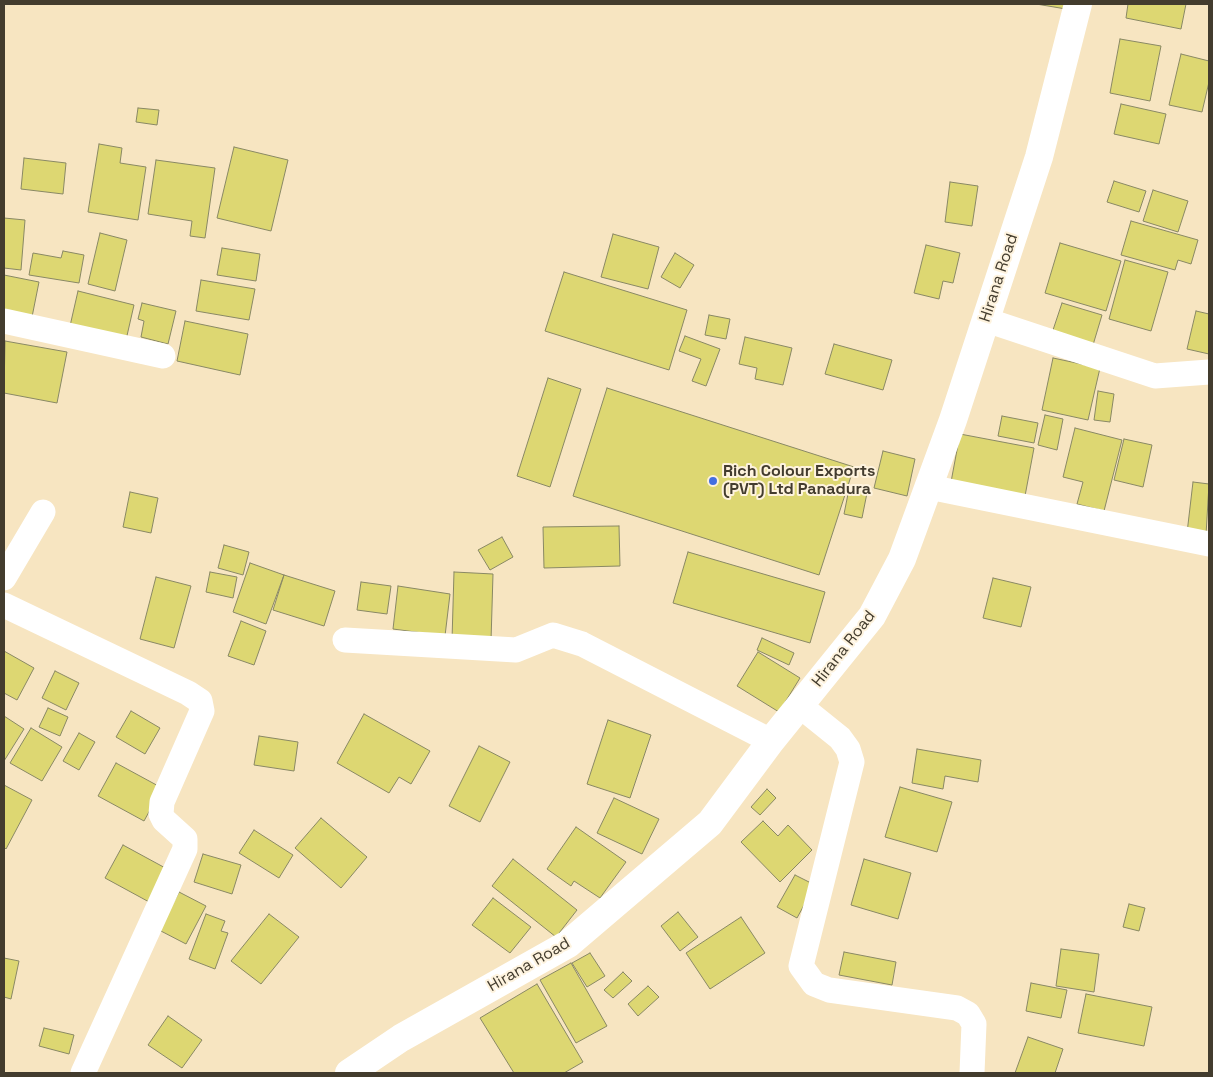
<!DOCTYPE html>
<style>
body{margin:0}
#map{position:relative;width:1213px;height:1077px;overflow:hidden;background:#f7e5c1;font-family:"Space Grotesk",sans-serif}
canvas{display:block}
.frame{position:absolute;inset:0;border:5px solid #433c2e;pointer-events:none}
</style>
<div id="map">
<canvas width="1213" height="1077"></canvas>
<div class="frame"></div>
</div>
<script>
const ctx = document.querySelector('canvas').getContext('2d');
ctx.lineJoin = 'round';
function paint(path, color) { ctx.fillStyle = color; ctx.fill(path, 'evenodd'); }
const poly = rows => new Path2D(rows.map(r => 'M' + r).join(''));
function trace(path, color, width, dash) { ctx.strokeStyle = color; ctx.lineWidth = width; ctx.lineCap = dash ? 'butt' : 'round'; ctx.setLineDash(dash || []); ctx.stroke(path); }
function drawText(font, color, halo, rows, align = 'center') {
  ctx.font = font + ' "Space Grotesk",sans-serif'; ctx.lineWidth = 4; ctx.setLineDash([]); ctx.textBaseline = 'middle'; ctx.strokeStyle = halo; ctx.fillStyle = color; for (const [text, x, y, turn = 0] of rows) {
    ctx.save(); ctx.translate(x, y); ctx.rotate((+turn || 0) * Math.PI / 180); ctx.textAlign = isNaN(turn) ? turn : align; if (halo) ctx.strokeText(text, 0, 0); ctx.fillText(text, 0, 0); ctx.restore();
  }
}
const building = poly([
 [1036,4,1067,4,1066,9,1036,4],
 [1128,4,1186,4,1181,29,1126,18,1128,4],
 [1120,39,1161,46,1150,101,1110,93,1120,39],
 [1181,54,1209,61,1209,82,1202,112,1169,105,1181,54],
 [1121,104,1166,114,1159,144,1114,134,1121,104],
 [138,108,159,110,157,125,136,122,138,108],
 [99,144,122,148,120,163,146,167,138,220,88,212,99,144],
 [234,147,288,160,271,231,217,218,234,147],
 [24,158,66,163,63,194,21,189,24,158],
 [156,160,215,168,205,238,190,236,192,221,148,214,156,160],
 [1114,181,1146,191,1139,212,1107,202,1114,181],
 [950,182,978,186,972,226,945,222,950,182],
 [1153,190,1188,201,1178,232,1143,221,1153,190],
 [4,218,25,220,21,270,4,268,4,218],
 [1131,221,1198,240,1191,264,1178,260,1175,270,1121,255,1131,221],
 [100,233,127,240,115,291,88,284,100,233],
 [613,234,659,247,648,289,601,277,613,234],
 [1060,243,1121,261,1106,311,1045,293,1060,243],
 [926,245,960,253,953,283,943,281,939,299,914,293,926,245],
 [222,248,260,254,256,281,217,275,222,248],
 [63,251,84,255,79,283,29,275,33,253,61,258,63,251],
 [675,253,694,265,680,288,661,277,675,253],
 [1125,260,1168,272,1151,331,1109,319,1125,260],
 [564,272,687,310,669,370,545,331,564,272],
 [4,275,39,282,32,317,4,311,4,275],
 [201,280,255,289,249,320,196,311,201,280],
 [78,291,134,305,126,340,70,326,78,291],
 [142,303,176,311,168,344,141,337,144,321,138,319,142,303],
 [1062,303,1102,315,1093,345,1052,333,1062,303],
 [1196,311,1209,314,1209,354,1187,349,1196,311],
 [709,315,730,319,726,339,705,335,709,315],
 [185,321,248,334,240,375,177,361,185,321],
 [685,336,720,349,706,386,692,381,701,359,679,351,685,336],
 [745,337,792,348,783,385,755,379,757,368,739,364,745,337],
 [5,341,67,352,57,403,4,393,5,341],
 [834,344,892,360,883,390,825,374,834,344],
 [1053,358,1100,368,1088,420,1042,410,1053,358],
 [548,378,581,389,550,487,517,476,548,378],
 [607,388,854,467,819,575,573,496,607,388],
 [1098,391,1114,394,1110,422,1094,420,1098,391],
 [1045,415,1063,419,1057,450,1038,445,1045,415],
 [1002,416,1038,423,1034,443,998,436,1002,416],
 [1075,428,1122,440,1104,511,1077,504,1083,482,1063,477,1075,428],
 [960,434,1034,448,1025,496,951,482,960,434],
 [1124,439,1152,445,1143,487,1114,480,1124,439],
 [883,451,915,459,907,496,874,488,883,451],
 [1193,482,1209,484,1206,535,1187,533,1193,482],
 [849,489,867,493,862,518,844,514,849,489],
 [130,492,158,498,151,533,123,527,130,492],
 [619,526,620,566,544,568,543,527,619,526],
 [502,537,513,557,490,570,478,550,502,537],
 [224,545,249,552,243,575,218,568,224,545],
 [688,552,825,592,810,643,673,603,688,552],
 [250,563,284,575,266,624,233,612,250,563],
 [210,572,237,577,233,598,206,592,210,572],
 [454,572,493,574,491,641,452,640,454,572],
 [284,575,335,591,324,626,273,610,284,575],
 [156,577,191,586,174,648,140,639,156,577],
 [993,578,1031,587,1021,627,983,618,993,578],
 [361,582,391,586,387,614,357,610,361,582],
 [398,586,450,594,445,636,393,629,398,586],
 [241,621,266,631,254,665,228,656,241,621],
 [762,638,794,653,789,665,757,650,762,638],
 [4,651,34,668,17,700,4,693,4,651],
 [758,652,800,678,779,712,737,686,758,652],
 [55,671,79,683,66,710,42,698,55,671],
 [48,708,68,717,60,736,39,727,48,708],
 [131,711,160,728,145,754,116,737,131,711],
 [364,714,430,751,411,784,399,777,389,793,337,763,364,714],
 [4,716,24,729,4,761,4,716],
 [608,720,651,735,630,798,587,784,608,720],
 [31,728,62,747,42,781,10,763,31,728],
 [79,733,95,742,79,770,63,761,79,733],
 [259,736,298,742,294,771,254,765,259,736],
 [479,746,510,762,480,822,449,806,479,746],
 [917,749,981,760,978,782,945,776,943,789,912,783,917,749],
 [116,763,162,788,144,821,98,796,116,763],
 [4,785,32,800,6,849,4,847,4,785],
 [900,787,952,802,937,852,885,837,900,787],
 [767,789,776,798,760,815,751,807,767,789],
 [614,798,659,819,642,854,597,833,614,798],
 [321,818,367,857,341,888,295,848,321,818],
 [763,821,778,836,788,825,812,850,780,882,741,842,763,821],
 [576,827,626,862,600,898,574,881,571,886,547,869,576,827],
 [254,830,293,855,279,878,239,853,254,830],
 [123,845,169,870,151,903,105,878,123,845],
 [203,854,241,865,232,894,194,882,203,854],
 [513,859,577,910,556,937,492,886,513,859],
 [864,859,911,873,898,919,851,905,864,859],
 [795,875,815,885,797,918,777,907,795,875],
 [179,892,206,906,186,944,159,930,179,892],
 [493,898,531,927,510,953,472,925,493,898],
 [1129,904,1145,908,1139,931,1123,927,1129,904],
 [678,912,698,937,680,951,661,926,678,912],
 [206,914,225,921,221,931,228,933,215,969,189,959,206,914],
 [269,914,299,937,261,984,231,961,269,914],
 [741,917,765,953,710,989,686,953,741,917],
 [1061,949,1099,954,1094,992,1056,986,1061,949],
 [844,952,896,962,892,985,839,975,844,952],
 [590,953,605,976,587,987,572,963,590,953],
 [4,958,19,961,11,999,4,997,4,958],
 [571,963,607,1026,576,1043,540,980,571,963],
 [623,972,632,981,613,998,604,990,623,972],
 [1031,983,1067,990,1061,1018,1026,1011,1031,983],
 [537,984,583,1062,564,1073,514,1073,480,1018,537,984],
 [648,986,659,997,638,1016,628,1004,648,986],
 [1086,994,1152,1007,1144,1046,1078,1033,1086,994],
 [168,1016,202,1040,182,1068,148,1045,168,1016],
 [44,1028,74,1035,69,1054,39,1046,44,1028],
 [1028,1037,1063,1049,1055,1073,1015,1073,1028,1037]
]);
paint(building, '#ddd772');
trace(building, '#898864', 1);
trace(poly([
 [986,320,1155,376,1209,372],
 [4,321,163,356],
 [929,487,1209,544],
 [4,578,43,512],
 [4,605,188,693,200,701,202,711,162,802,161,814,164,820,185,839,185,849,83,1073],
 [345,640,516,650,553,635,582,644,771,741],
 [799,705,840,738,848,749,852,762,801,966,814,984,829,990,957,1008,968,1014,974,1024,972,1073]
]), '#fff', 25);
trace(poly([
 [349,1073,401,1038,568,944,710,823,771,741,872,616,902,559,953,420,1039,157,1078,4]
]), '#fff', 28);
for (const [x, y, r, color] of [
 [713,481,5,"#436ee0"]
]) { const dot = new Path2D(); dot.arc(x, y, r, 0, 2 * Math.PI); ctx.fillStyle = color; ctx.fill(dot); trace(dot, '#fef3de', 2); }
drawText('16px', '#433c2e', '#fef3de', [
 ["Hirana Road",999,278,-72],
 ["Hirana Road",844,649,-52],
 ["Hirana Road",529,965,-30]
]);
drawText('bold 16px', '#433c2e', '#fef3de', [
 ["Rich Colour Exports",723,472],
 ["(PVT) Ltd Panadura",723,490]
], 'left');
</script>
